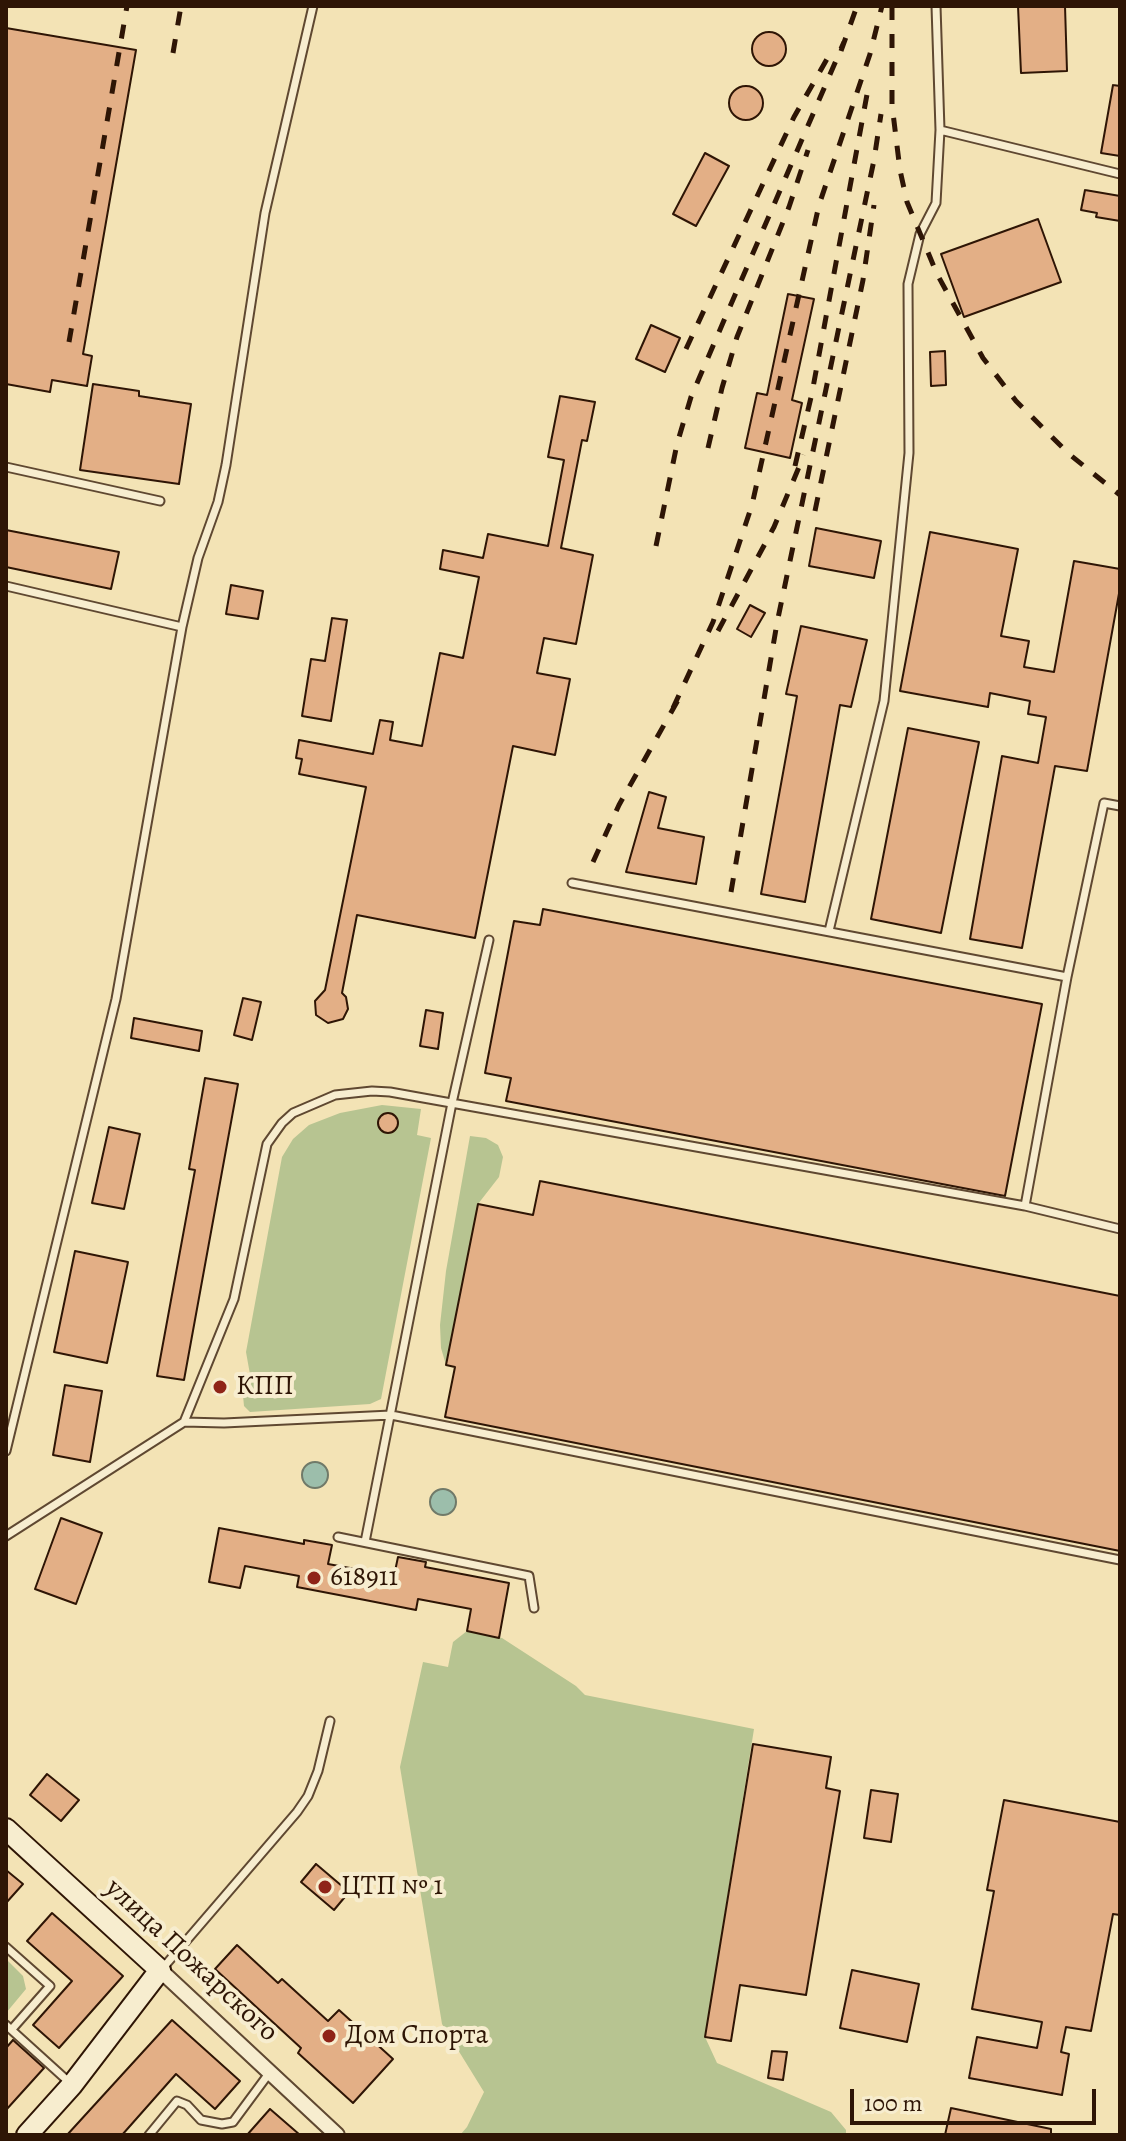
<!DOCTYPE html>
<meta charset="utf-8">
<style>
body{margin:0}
#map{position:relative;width:1126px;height:2141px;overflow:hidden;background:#f3e3b5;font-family:Alegreya,serif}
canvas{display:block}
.frame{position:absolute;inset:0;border:8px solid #2e1505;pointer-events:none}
.scale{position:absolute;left:850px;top:2089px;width:246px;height:36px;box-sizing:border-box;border:4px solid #2e1505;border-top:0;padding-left:10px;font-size:24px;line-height:28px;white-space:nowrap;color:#2e1505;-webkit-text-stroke:6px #f7edcf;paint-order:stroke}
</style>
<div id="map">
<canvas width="1126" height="2141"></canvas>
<div class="frame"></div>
<div class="scale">100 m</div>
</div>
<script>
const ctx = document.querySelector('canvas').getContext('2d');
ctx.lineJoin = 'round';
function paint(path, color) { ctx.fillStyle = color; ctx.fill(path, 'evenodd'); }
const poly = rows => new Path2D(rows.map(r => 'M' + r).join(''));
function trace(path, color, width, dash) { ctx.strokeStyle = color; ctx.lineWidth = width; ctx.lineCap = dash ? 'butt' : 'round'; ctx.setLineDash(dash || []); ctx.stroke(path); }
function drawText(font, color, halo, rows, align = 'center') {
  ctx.font = font + ' Alegreya,serif'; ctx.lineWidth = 8; ctx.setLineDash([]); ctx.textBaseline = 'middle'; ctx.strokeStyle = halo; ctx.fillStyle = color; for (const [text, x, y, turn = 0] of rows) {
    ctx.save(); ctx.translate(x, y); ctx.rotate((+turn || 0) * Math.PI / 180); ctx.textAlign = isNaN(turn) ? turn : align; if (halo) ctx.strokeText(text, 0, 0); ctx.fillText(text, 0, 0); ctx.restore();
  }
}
paint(poly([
 [382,1105,421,1109,417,1135,431,1138,381,1399,370,1404,250,1412,244,1406,242,1385,251,1380,246,1352,282,1157,293,1139,309,1125,340,1113],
 [470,1136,486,1138,498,1145,503,1157,499,1177,478,1204,446,1365,441,1348,440,1325,446,1271],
 [467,1631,502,1638,576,1686,585,1695,754,1729,705,2037,717,2063,831,2112,846,2130,846,2135,460,2135,467,2127,484,2092,442,2024,400,1767,423,1662,448,1667,453,1642],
 [6,1959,23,1976,26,1989,6,2013]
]), '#b7c491');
const water = poly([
 '302 1475a13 13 0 1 1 26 0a13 13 0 1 1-26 0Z',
 '430 1502a13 13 0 1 1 26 0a13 13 0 1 1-26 0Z'
]);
paint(water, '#9cbeab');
trace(water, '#707a69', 2);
const building = poly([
 [1018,6,1065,6,1067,71,1021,73,1018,6],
 [6,28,136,50,83,354,92,356,87,386,52,380,50,392,6,384,6,28],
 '752 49a17 17 0 1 1 34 0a17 17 0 1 1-34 0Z',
 [1113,85,1120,86,1120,156,1101,153,1113,85],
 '729 103a17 17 0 1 1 34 0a17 17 0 1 1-34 0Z',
 [705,153,729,166,696,226,673,214,705,153],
 [1085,190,1120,196,1120,221,1096,217,1097,213,1081,210,1085,190],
 [1038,219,1061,282,964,317,941,254,1038,219],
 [788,294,814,299,792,400,802,403,790,458,745,448,757,393,767,395,788,294],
 [651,325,680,338,665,372,636,359,651,325],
 [945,351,946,385,931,386,930,352,945,351],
 [93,384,139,391,139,396,191,404,179,484,80,470,93,384],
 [560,396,595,402,587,441,582,440,561,548,593,555,576,644,544,638,537,673,570,679,555,755,513,746,475,938,357,915,342,993,346,997,348,1009,343,1019,328,1023,316,1015,315,1001,325,990,366,787,299,774,302,759,296,758,299,740,373,754,380,720,393,722,390,740,422,746,440,653,463,658,479,577,440,569,443,550,483,558,488,534,548,546,564,460,548,457,560,396],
 [816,528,881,541,874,578,809,566,816,528],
 [6,530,119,552,111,589,6,567,6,530],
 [930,532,1018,549,1001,636,1029,641,1024,667,1054,672,1074,561,1120,569,1120,588,1087,771,1055,766,1022,948,970,939,1002,756,1038,763,1046,717,1028,714,1030,701,990,693,988,707,900,691,930,532],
 [231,585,263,591,258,619,226,614,231,585],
 [750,605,765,613,751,637,737,629,750,605],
 [332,618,347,620,331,721,302,716,311,659,325,661,332,618],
 [801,626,867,640,851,707,840,705,805,902,761,894,797,696,786,694,801,626],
 [908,728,979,742,941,933,871,919,908,728],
 [649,792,666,797,658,828,704,837,696,884,626,872,649,792],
 [543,909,1042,1004,1005,1196,506,1101,511,1078,485,1073,514,921,540,925,543,909],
 [243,998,261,1002,252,1040,234,1035,243,998],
 [426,1010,443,1013,438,1049,420,1046,426,1010],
 [134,1018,202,1031,199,1051,131,1038,134,1018],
 [205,1078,238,1084,184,1380,157,1376,195,1170,189,1169,205,1078],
 '378 1123a10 10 0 1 1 20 0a10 10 0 1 1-20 0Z',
 [109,1127,140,1134,124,1209,92,1203,109,1127],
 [540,1181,1120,1296,1120,1551,445,1417,455,1367,446,1365,478,1204,533,1215,540,1181],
 [75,1251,128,1262,107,1363,54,1352,75,1251],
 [65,1385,102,1391,90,1462,53,1455,65,1385],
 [61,1518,102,1533,76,1604,35,1589,61,1518],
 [219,1528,304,1544,304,1540,332,1545,328,1564,394,1576,398,1557,426,1562,425,1567,509,1583,499,1638,467,1631,471,1609,418,1599,416,1610,365,1600,297,1587,299,1576,245,1566,240,1588,209,1582,219,1528],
 [753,1744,831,1757,826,1788,840,1791,806,1995,740,1985,731,2041,705,2037,753,1744],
 [47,1774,79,1800,61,1821,30,1795,47,1774],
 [871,1790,898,1794,891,1842,864,1838,871,1790],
 [1004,1800,1120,1822,1120,1915,1113,1914,1091,2031,1066,2027,1061,2052,1069,2054,1062,2095,969,2078,977,2037,1037,2048,1042,2022,972,2009,994,1891,987,1890,1004,1800],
 [316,1864,349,1892,334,1910,301,1882,316,1864],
 [6,1870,23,1884,6,1903,6,1870],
 [52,1913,123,1976,59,2048,33,2025,72,1981,27,1941,52,1913],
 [237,1945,278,1983,282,1979,328,2021,339,2010,393,2059,353,2103,298,2053,301,2048,215,1969,237,1945],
 [852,1970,919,1984,907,2042,840,2028,852,1970],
 [172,2020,240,2081,215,2109,176,2074,122,2135,67,2135,172,2020],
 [13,2040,44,2068,6,2110,6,2048,13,2040],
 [772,2051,787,2052,783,2080,768,2078,772,2051],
 [951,2108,1051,2129,1051,2135,945,2135,951,2108],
 [270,2109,300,2135,247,2135,270,2109]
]);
paint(building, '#e3af86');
trace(building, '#2e1505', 2);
const lane = poly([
 [940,130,1120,174],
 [6,467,160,501],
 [6,586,182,627],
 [572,883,1067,977],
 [829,931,884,701,909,453,908,284,920,234,936,203,940,130,936,6],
 [1025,1206,1067,977,1104,803,1120,806],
 [184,1422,234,1299,267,1144,282,1123,293,1113,335,1095,372,1091,390,1092,1025,1206,1120,1229],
 [6,1451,116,999,182,627,198,558,218,502,226,465,265,213,313,6],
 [6,1536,184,1422,224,1423,391,1415,1120,1560],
 [338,1537,529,1576,534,1608],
 [365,1542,452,1103,489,940],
 [6,1947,50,1986,12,2029],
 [162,1969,297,1812,308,1796,318,1771,330,1721],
 [6,2025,70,2083],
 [149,2135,177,2101,187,2105,201,2120,222,2124,233,2122,270,2072]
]);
const street = poly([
 [160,1970,337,2135]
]);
const secondary = poly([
 [6,1829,160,1970,72,2085,27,2135]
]);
trace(lane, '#5f4831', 11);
trace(street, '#5f4831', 18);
trace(secondary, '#2e1505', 24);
trace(lane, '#f7edcf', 7);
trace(street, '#f7edcf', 14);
trace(secondary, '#f7edcf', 20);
trace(poly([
 [892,6,892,105,900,170,907,202,937,274,983,358,1016,401,1069,454,1120,495],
 [841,51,857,6],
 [173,53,181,6],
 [69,342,127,6],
 [686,349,794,117,827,59],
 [708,448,722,388,737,337,789,207,808,150],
 [795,466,812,393,868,89],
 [815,511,863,280,874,205],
 [656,546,677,444,691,397,844,42],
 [718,631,774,527,804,455],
 [673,708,713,622,752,505,819,205,870,54,882,6],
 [593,862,619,805,678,700],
 [731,892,777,623,874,160,881,114]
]), '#2e1505', 5, [14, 14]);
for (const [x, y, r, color] of [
 [220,1387,8,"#8f2418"],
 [314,1578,8,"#8f2418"],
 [325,1887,8,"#8f2418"],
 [329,2036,8,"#8f2418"]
]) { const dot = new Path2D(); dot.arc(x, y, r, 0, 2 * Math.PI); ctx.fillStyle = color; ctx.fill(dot); trace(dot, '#f7edcf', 3); }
drawText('28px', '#2e1505', '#f7edcf', [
 ["КПП",236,1387],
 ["618911",330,1578],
 ["ЦТП № 1",341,1887],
 ["Дом Спорта",345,2036]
], 'left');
drawText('28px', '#2e1505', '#f7edcf', [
 ["улица Пожарского",191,1961,43]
]);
</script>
